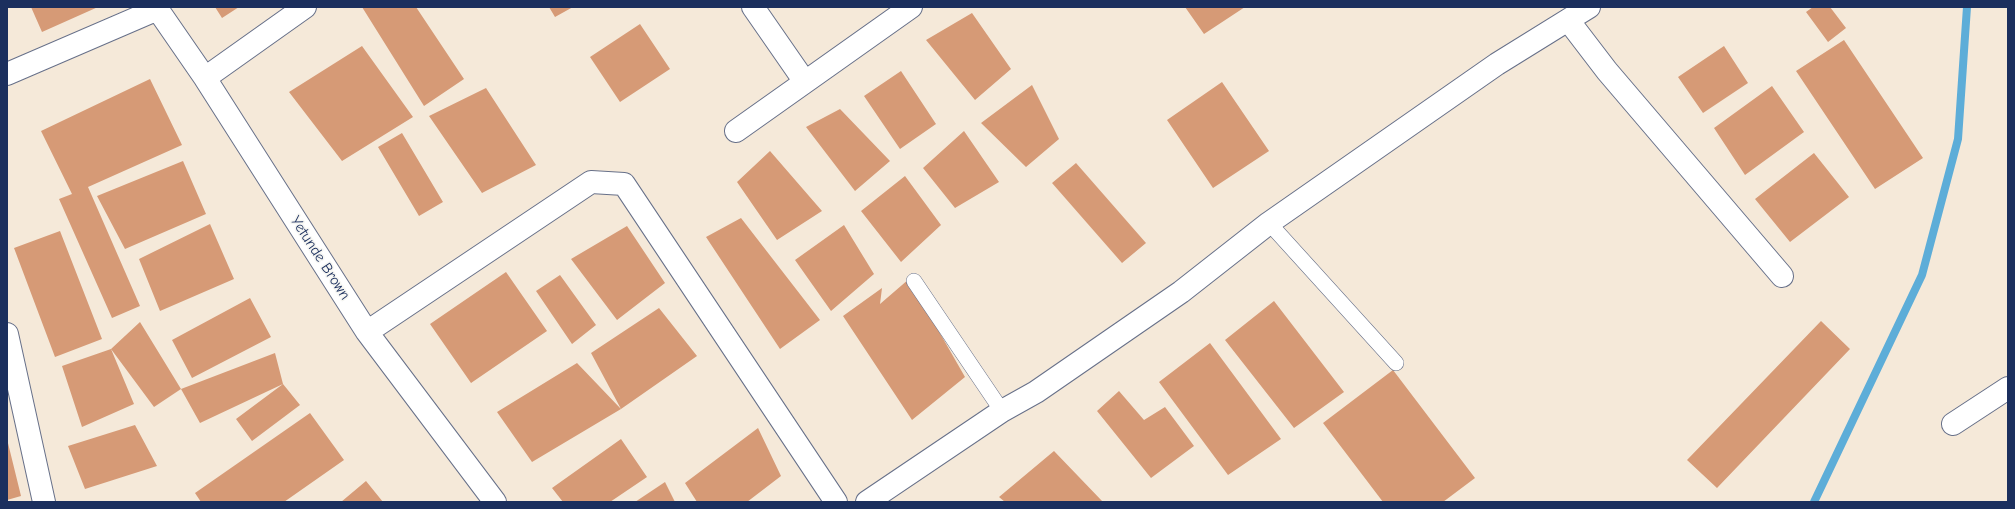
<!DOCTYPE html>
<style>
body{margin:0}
#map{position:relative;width:2015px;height:509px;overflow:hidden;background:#f5e9d9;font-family:"Comic Neue",sans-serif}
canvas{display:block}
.frame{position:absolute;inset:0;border:8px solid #1b2f5e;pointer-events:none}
</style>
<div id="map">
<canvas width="2015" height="509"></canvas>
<div class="frame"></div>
</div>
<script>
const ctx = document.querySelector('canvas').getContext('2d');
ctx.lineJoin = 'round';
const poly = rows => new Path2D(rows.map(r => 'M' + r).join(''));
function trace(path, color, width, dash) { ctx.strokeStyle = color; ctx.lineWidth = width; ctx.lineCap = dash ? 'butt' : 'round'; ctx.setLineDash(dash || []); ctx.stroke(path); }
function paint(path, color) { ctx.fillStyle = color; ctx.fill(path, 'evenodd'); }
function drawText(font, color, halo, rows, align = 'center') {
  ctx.font = font + ' "Comic Neue",sans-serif'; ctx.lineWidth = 3; ctx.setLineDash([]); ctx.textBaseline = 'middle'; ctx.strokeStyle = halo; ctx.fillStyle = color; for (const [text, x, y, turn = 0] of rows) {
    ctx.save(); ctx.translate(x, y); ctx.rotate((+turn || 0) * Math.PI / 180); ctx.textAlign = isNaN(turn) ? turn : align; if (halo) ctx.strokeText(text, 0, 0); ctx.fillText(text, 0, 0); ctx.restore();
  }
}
trace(poly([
 [1814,502,1922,275,1958,139,1967,7]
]), '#5dadd8', 8);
paint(poly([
 [31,7,98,7,42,32],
 [215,7,239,7,222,18],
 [362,7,416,7,464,79,424,106],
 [549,7,573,7,555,17],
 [1185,7,1245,7,1204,34],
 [1813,7,1830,7,1846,28,1828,42,1806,12],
 [972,13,1011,69,975,100,926,40],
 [640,24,670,69,620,102,590,57],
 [1844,40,1923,158,1875,189,1796,71],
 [362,46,413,117,342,161,289,92],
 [1724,46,1748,83,1703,113,1678,77],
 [901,71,936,124,900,149,864,96],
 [150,79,182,145,88,187,140,306,112,318,59,199,72,194,41,131],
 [1222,82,1269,151,1213,188,1167,120],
 [1032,85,1059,139,1026,167,981,123],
 [1772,86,1804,132,1745,175,1714,128],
 [486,88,536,165,482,193,429,116],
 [840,109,890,161,855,191,806,127],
 [964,131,999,182,955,208,923,168],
 [402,133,443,202,419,216,378,147],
 [770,151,822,211,777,240,737,182],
 [1814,153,1849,197,1790,242,1755,199],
 [183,161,206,214,125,249,97,196],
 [1076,163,1146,243,1122,263,1052,183],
 [905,176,941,225,901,262,861,211],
 [741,218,820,320,780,349,706,237],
 [210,224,234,279,160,311,139,259],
 [844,225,874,274,831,311,795,260],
 [627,226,665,283,617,320,571,259],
 [60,231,102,339,55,357,14,248],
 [506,272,547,331,471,383,430,324],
 [560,275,596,325,572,344,536,291],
 [909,279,965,377,912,420,843,316,882,288,880,304],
 [250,298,271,337,192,378,172,340],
 [1274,301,1344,392,1294,428,1225,340],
 [659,308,697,356,621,409,591,353],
 [1821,321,1850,349,1717,488,1687,460],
 [140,322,181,389,154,407,111,349],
 [1210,343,1281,439,1228,475,1159,382],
 [111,349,134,404,82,427,62,366],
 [275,353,283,384,200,423,181,389],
 [577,363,621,409,532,462,497,412],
 [1393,370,1475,478,1443,502,1383,502,1323,423],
 [283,384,300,405,252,441,236,419],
 [1119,391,1144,420,1165,407,1194,446,1151,478,1097,411],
 [310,413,344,460,284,502,201,502,195,493],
 [135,425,157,466,85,489,68,446],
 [758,428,781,476,747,502,697,502,685,483],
 [7,439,21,496,7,500],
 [621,439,647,477,610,502,563,502,552,488],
 [1054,451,1103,502,1005,502,999,497],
 [366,481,383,502,341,502],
 [665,482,675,502,635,502]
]), '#d69a76');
const service = poly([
 [1269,223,1396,363],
 [914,281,1002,411]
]);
const minor = poly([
 [156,7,205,78,367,332,495,502],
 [753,7,805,82],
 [1568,20,1607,71,1782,276],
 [7,74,158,9],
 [205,78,305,7],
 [736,131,911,7],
 [367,332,591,182,624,184,836,502],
 [7,334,44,502],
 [1953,424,2008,388],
 [867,502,1002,411,1036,392,1181,292,1269,223,1497,64,1589,7]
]);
trace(service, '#677089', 16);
trace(minor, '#677089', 24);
trace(service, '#fff', 15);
trace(minor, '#fff', 22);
drawText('15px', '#1b2f5e', '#f6f6f2', [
 ["Yetunde Brown",320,258,57]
]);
</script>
